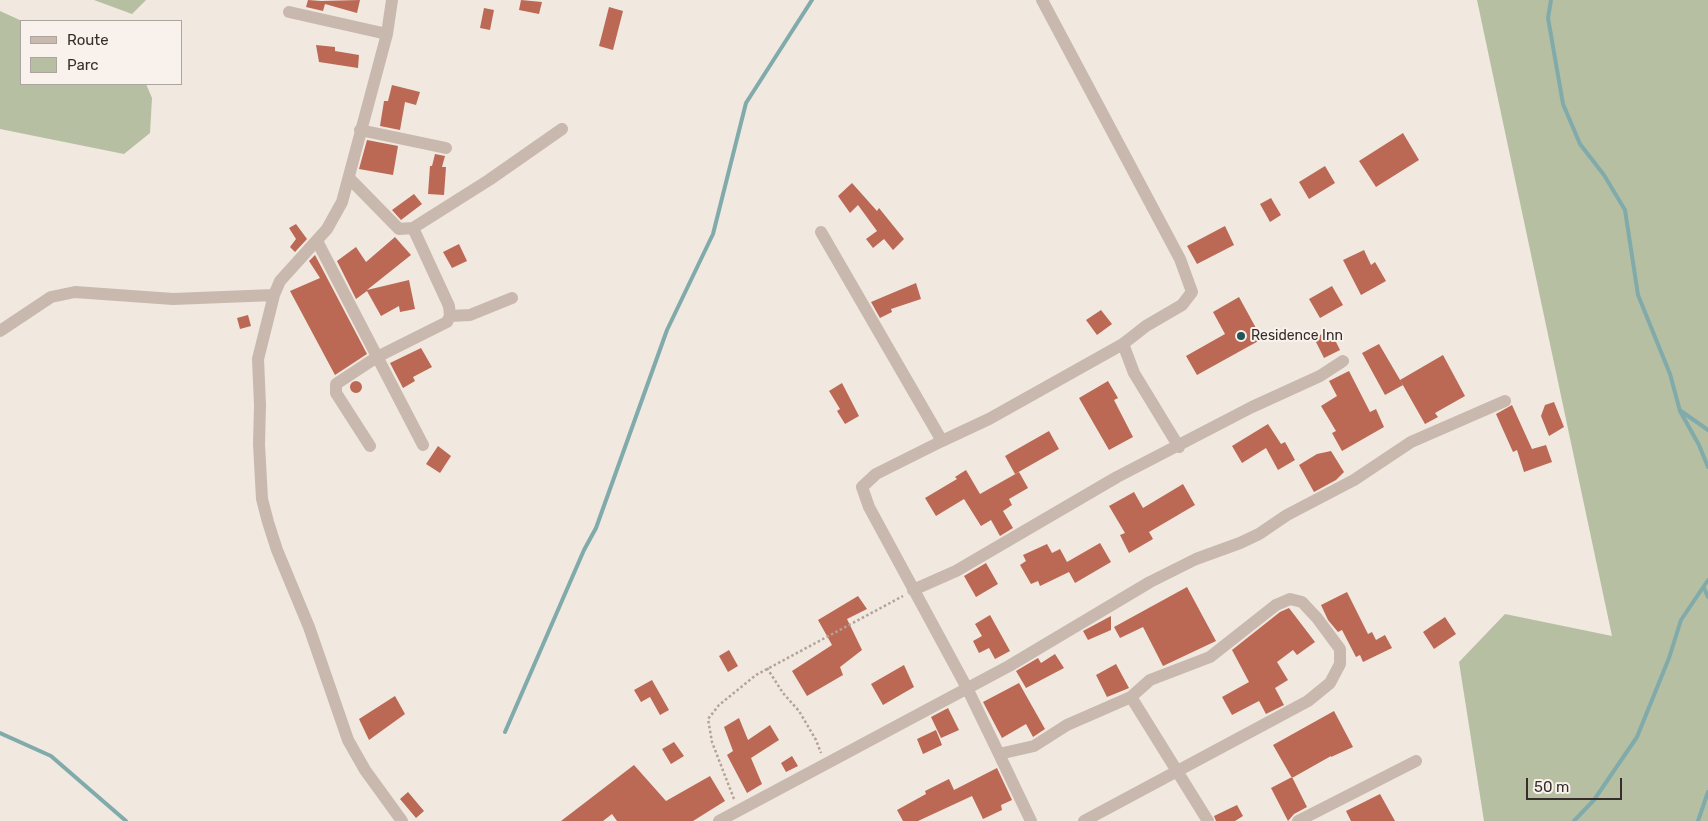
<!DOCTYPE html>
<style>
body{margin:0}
#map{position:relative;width:1708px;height:821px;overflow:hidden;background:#f1e8e0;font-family:Rubik,sans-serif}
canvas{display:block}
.legend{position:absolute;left:20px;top:20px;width:162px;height:65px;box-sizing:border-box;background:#f9f2ec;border:1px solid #aba49f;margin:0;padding:6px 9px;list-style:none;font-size:15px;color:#372e2b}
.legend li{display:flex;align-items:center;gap:10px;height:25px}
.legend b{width:25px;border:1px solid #aba49f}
.scale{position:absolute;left:1526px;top:778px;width:96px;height:22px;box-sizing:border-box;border:2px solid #372e2b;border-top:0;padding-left:6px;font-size:15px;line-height:18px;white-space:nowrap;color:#372e2b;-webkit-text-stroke:4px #f9f2ec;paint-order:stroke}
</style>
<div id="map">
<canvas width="1708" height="821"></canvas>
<ul class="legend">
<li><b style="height:6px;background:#c8b8ad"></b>Route</li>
<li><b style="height:14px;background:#b6bfa1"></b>Parc</li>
</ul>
<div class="scale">50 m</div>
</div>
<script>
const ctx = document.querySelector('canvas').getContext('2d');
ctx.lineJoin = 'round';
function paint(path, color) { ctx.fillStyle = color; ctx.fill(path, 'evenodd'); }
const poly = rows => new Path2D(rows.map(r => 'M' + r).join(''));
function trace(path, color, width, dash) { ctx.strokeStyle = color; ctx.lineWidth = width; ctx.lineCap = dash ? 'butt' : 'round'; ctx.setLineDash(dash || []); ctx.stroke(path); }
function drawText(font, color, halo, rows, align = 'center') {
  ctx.font = font + ' Rubik,sans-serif'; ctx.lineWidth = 4; ctx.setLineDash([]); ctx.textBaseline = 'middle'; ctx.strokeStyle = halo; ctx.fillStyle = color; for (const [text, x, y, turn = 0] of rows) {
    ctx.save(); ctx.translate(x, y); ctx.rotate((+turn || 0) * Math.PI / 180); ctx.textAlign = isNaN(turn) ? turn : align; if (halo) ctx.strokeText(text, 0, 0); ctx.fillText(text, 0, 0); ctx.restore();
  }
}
paint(poly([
 [94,0,146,0,132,14],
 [1477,0,1708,0,1708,821,1484,821,1459,662,1505,614,1612,636],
 [0,11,22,21,21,84,146,84,152,98,150,133,124,154,0,129]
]), '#b6bfa1');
trace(poly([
 [1551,0,1548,18,1563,104,1580,144,1604,175,1625,210,1638,295,1670,374,1680,411,1699,445,1708,467],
 [1681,411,1708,430],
 [1704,588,1708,597],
 [505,732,584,550,596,528,667,330,713,234,746,103,812,0],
 [0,733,51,756,126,821],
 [1574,821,1594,800,1637,737,1669,658,1681,620,1708,580],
 [1698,821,1708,792]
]), '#81abab', 4);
paint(poly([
 [308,0,321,1,360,0,357,13,325,4,323,11,306,7],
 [521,0,542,2,539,14,519,10],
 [609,7,623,11,613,50,599,46],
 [484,8,494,10,490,30,480,28],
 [316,45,335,47,335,51,359,55,358,68,319,62],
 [392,85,420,92,416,105,405,102,400,130,380,126,384,101,388,101],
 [1403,133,1419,160,1376,187,1359,161],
 [367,140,398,146,393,175,359,169],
 [435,154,445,156,442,167,446,167,444,195,428,194,430,166,432,166],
 [1325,166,1335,183,1309,199,1299,182],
 [852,183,877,211,879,208,904,239,893,250,884,239,873,248,866,239,877,231,858,205,850,213,838,196],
 [414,194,422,204,401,220,392,210],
 [1271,198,1281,215,1270,222,1260,204],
 [296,224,307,239,295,252,290,247,296,239,289,228],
 [1225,226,1234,245,1197,264,1187,246],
 [395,237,411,255,367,290,409,280,415,309,400,312,399,306,381,316,367,291,356,299,337,261,356,247,366,262],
 [459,244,467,261,452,268,443,252],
 [1364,250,1371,265,1375,262,1386,281,1361,295,1343,260],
 [315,255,367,354,335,375,290,291,320,278,309,261],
 [916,283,921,299,891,309,892,312,880,318,871,302],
 [1332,286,1343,305,1320,318,1309,299],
 [1239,297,1262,339,1197,375,1186,356,1225,334,1213,312],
 [1101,310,1112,324,1097,335,1086,320],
 [248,315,251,326,240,329,237,318],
 [1330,330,1340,350,1324,358,1314,338],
 [1379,344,1403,385,1385,395,1362,353],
 [421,348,432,367,413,377,415,381,403,388,390,363],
 [1443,355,1465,396,1435,413,1438,417,1425,424,1400,380],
 [1349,371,1370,412,1376,409,1384,427,1342,451,1332,433,1336,431,1321,406,1337,396,1329,381],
 [1108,381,1118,398,1114,400,1133,437,1109,450,1079,398],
 '350 387a6 6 0 1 1 12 0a6 6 0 1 1-12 0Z',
 [842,383,859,416,845,424,837,411,840,409,829,391],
 [1554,402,1564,427,1549,436,1541,416,1545,405],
 [1512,405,1532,449,1546,445,1552,462,1524,472,1517,450,1513,452,1496,414],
 [1268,424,1281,444,1285,442,1295,460,1278,470,1266,448,1242,463,1232,446],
 [1049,431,1059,449,1015,474,1005,456],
 [438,446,451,456,440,473,426,464],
 [1331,451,1344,472,1336,480,1314,492,1299,465,1317,454],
 [966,470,980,494,1019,472,1028,488,1009,499,1012,505,1003,511,1013,528,1000,536,991,520,981,526,964,499,936,516,925,498,957,479,955,477],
 [1183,484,1195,505,1149,532,1153,539,1129,553,1120,535,1125,533,1109,506,1134,492,1143,508],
 [1100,543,1111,562,1075,583,1069,572,1040,586,1038,581,1031,584,1020,565,1026,561,1023,555,1047,544,1052,553,1060,549,1067,562],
 [986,563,998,584,976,597,964,576],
 [1187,587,1216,641,1163,666,1143,627,1120,638,1114,627],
 [1347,592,1368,634,1372,632,1376,640,1385,635,1392,648,1363,662,1360,655,1356,657,1342,630,1338,632,1328,620,1321,605],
 [858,596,867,609,847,619,862,650,840,667,843,675,807,696,792,671,832,645,818,620],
 [1289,608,1315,642,1297,655,1293,650,1277,662,1288,680,1275,688,1284,705,1266,714,1259,701,1232,715,1222,697,1249,682,1232,650,1280,612],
 [990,615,1010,651,995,659,989,648,979,653,973,641,982,636,975,624],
 [1111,616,1111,630,1088,640,1083,631],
 [1445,617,1456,634,1434,649,1423,632],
 [729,650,738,666,728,672,719,656],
 [1055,654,1064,668,1026,688,1016,671,1038,658,1041,663],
 [1116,664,1129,688,1107,697,1096,675],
 [904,665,914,687,883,705,871,684],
 [652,680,669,710,660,715,650,697,641,702,634,690],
 [1019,683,1045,729,1033,737,1026,724,1002,738,983,702],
 [395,696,405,714,369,740,359,719],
 [948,708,959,730,941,738,931,717],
 [1334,711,1353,747,1331,757,1331,756,1292,778,1273,745],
 [739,718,748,740,770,725,779,740,751,758,762,784,747,793,727,755,733,751,724,727],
 [936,730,942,745,923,754,917,739],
 [674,742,684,756,671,764,662,749],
 [792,756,798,766,786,772,781,763],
 [634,765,666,801,710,776,725,801,693,821,617,821,612,814,603,821,561,821],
 [997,768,1012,800,1001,805,1002,810,983,819,972,796,918,821,903,821,897,810,926,794,925,791,949,779,954,790],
 [1292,777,1307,807,1294,814,1288,821,1271,788],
 [408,792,424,811,416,818,400,799],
 [1380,794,1395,821,1351,821,1346,811],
 [1237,805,1243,816,1235,821,1216,821,1214,816]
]), '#bb6854');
trace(poly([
 [767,668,783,693,799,711,816,740,821,753],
 [734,799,712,742,708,719,719,705,756,675,903,596]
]), '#b4a297', 2.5, [2.5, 2.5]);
trace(poly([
 [392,0,387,34,342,202,327,229,280,281,274,295,258,359,260,405,259,444,262,499,268,522,277,550,309,627,348,740,365,770,402,821],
 [1042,0,1180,259,1192,292,1182,305,1146,326,1123,344,1134,373,1179,447],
 [289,12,387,34],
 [360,130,446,148],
 [349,178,399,229,413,228,489,180,562,129],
 [821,232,942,441,876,474,862,487,869,507,967,688,999,754],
 [317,241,423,445],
 [450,316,470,315,512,298],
 [0,331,51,297,75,292,173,299,274,295],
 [942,441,989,419,1123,344],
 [370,446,336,393,336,384,377,357,447,322,450,316,449,306,413,228],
 [913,590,956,571,1117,477,1252,407,1320,376,1343,361],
 [1131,697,1208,821],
 [719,821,1009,666,1150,582,1196,559,1240,543,1259,534,1287,515,1354,480,1411,442,1505,401],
 [1031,821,999,754,1034,746,1067,725,1131,697,1150,680,1210,657,1276,605,1290,599,1302,602,1317,618,1340,649,1340,664,1330,683,1308,701,1084,821],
 [1298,821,1416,761]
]), '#c8b8ad', 12);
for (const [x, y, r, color] of [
 [1241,336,5,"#245455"]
]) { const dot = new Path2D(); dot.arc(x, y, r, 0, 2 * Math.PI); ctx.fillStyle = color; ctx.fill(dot); trace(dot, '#f9f2ec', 2); }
drawText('14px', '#372e2b', '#f9f2ec', [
 ["Residence Inn",1251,336]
], 'left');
</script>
